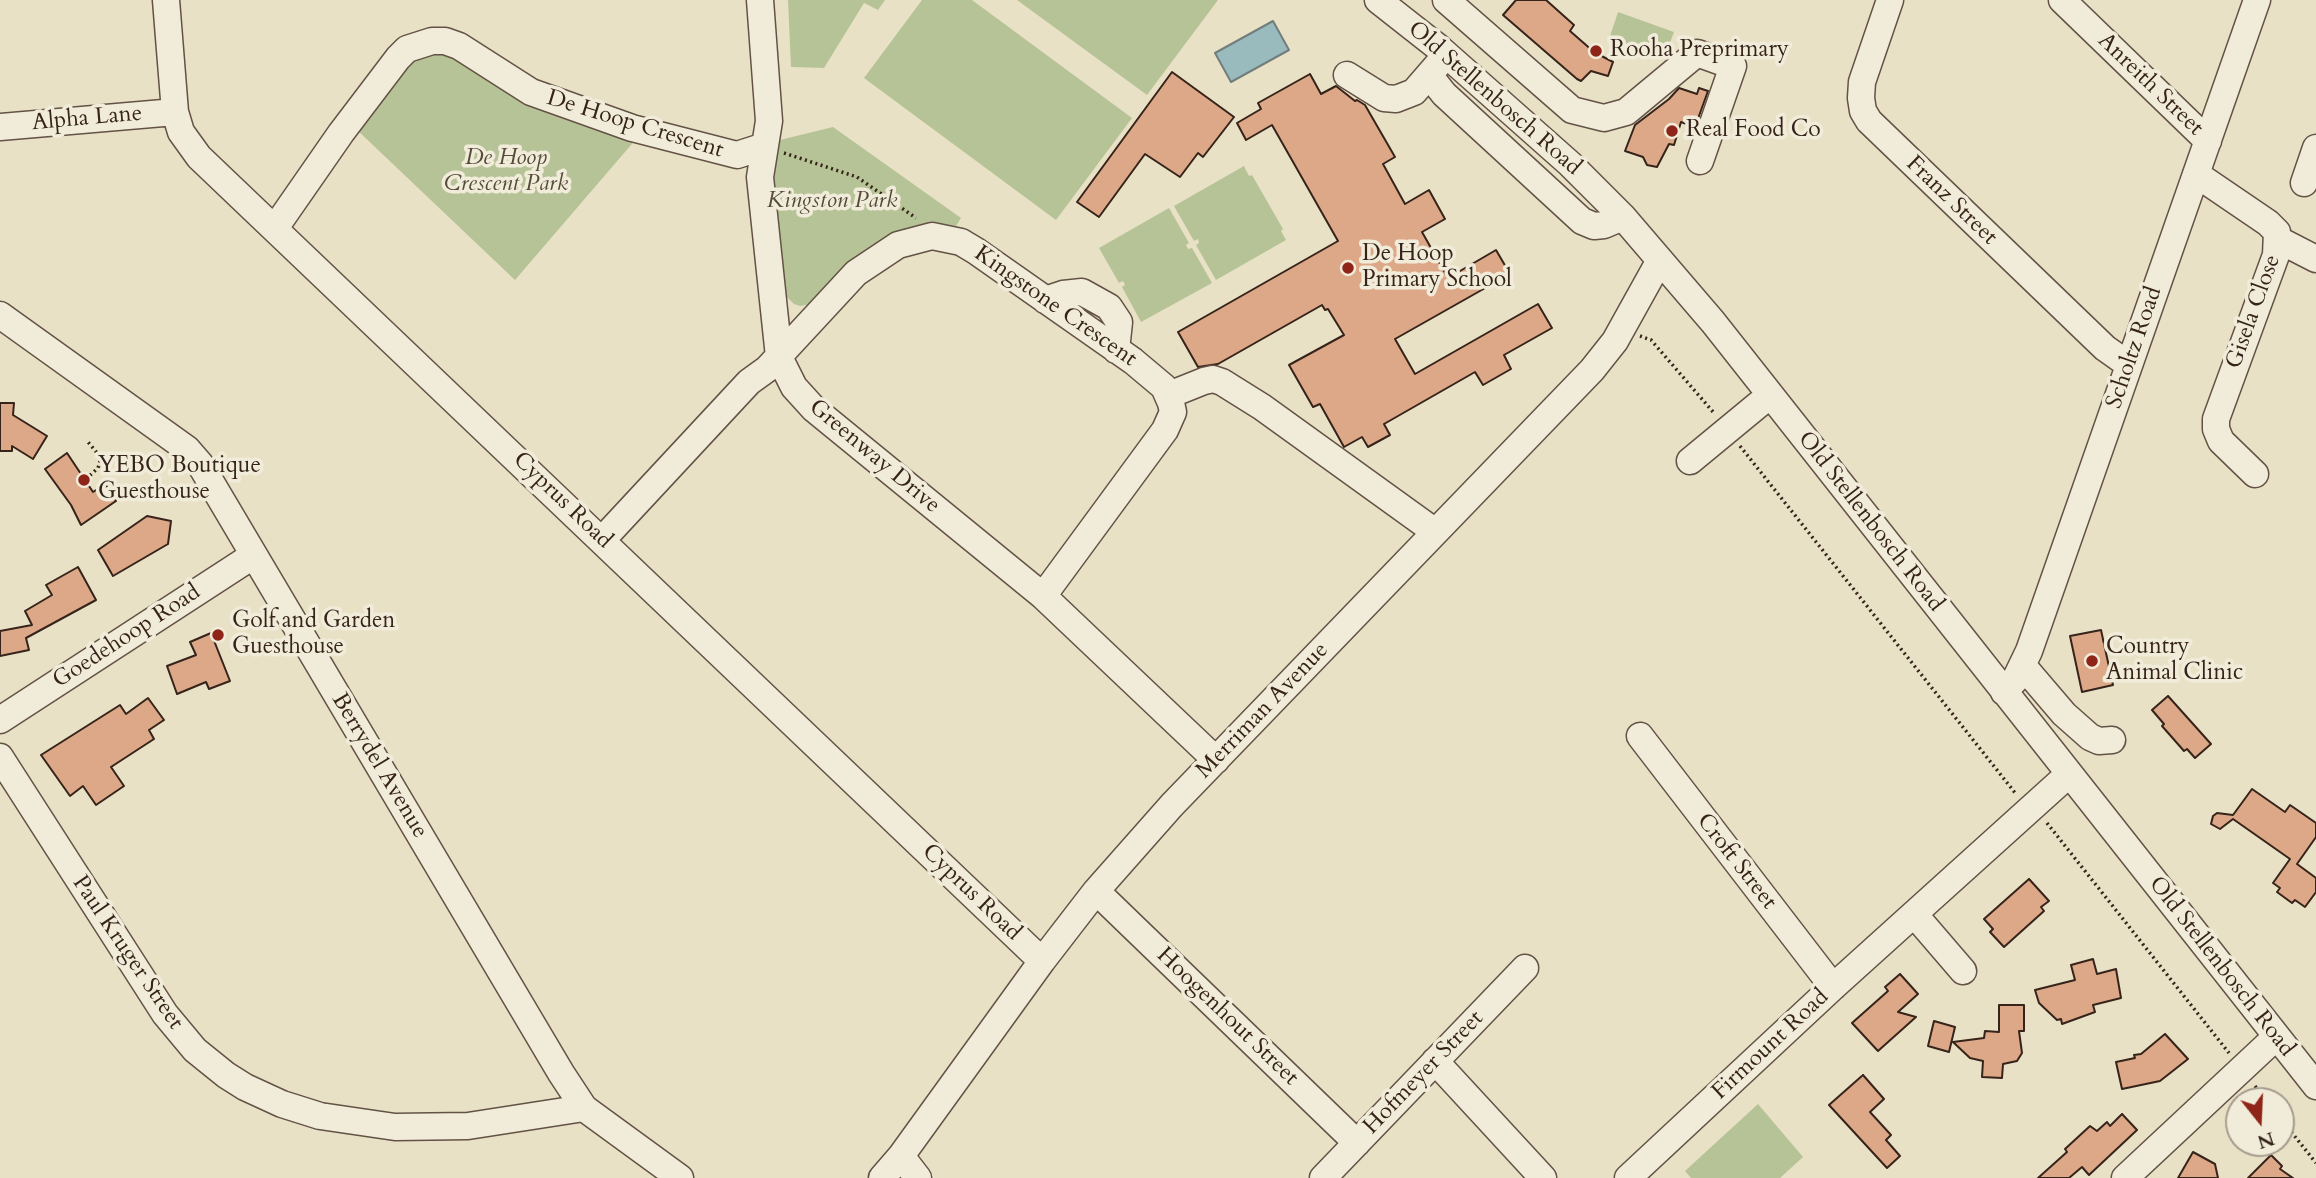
<!DOCTYPE html>
<style>
body{margin:0}
#map{position:relative;width:2316px;height:1178px;overflow:hidden;background:#e9e1c6;font-family:Cardo,serif}
canvas{display:block}
.north{position:absolute;left:2225px;top:1087px;width:70px;height:70px;box-sizing:border-box;background:#f1ecda;border:2px solid #a69c8d;border-radius:50%;rotate:162deg;font-size:19px;font-weight:700;line-height:28px;text-align:center;color:#36231a}
.north::after{content:'';display:block;margin:auto;width:24px;height:32px;background:#8f2418;clip-path:polygon(50% 0,100% 100%,50% 72%,0 100%)}
</style>
<div id="map">
<canvas width="2316" height="1178"></canvas>
<div class="north">N</div>
</div>
<script>
const ctx = document.querySelector('canvas').getContext('2d');
ctx.lineJoin = 'round';
function paint(path, color) { ctx.fillStyle = color; ctx.fill(path, 'evenodd'); }
const poly = rows => new Path2D(rows.map(r => 'M' + r).join(''));
function trace(path, color, width, dash) { ctx.strokeStyle = color; ctx.lineWidth = width; ctx.lineCap = dash ? 'butt' : 'round'; ctx.setLineDash(dash || []); ctx.stroke(path); }
function drawText(font, color, halo, rows, align = 'center') {
  ctx.font = font + ' Cardo,serif'; ctx.lineWidth = 7; ctx.setLineDash([]); ctx.textBaseline = 'middle'; ctx.strokeStyle = halo; ctx.fillStyle = color; for (const [text, x, y, turn = 0] of rows) {
    ctx.save(); ctx.translate(x, y); ctx.rotate((+turn || 0) * Math.PI / 180); ctx.textAlign = isNaN(turn) ? turn : align; if (halo) ctx.strokeText(text, 0, 0); ctx.fillText(text, 0, 0); ctx.restore();
  }
}
paint(poly([
 [788,0,885,0,878,10,864,3,824,68,791,67],
 [922,0,972,0,1132,118,1056,220,864,78],
 [1017,0,1218,0,1147,95],
 [1618,12,1674,32,1664,59,1609,39],
 [442,50,637,138,515,280,356,129,403,65],
 [833,127,961,218,956,226,936,223,915,227,811,304,800,306,794,304,786,296,773,215,769,188,776,150,780,140],
 [1244,166,1249,176,1252,175,1283,229,1281,231,1286,240,1216,280,1196,245,1199,243,1198,239,1194,241,1174,206],
 [1169,208,1189,243,1186,245,1188,249,1192,248,1212,283,1141,322,1122,287,1125,285,1123,281,1119,283,1099,248],
 [1758,1104,1803,1157,1780,1178,1691,1178,1685,1171]
]), '#b6c396');
const water = poly([
 [1273,21,1289,50,1231,82,1215,53,1273,21]
]);
paint(water, '#9abbbd');
trace(water, '#727e7c', 2);
const building = poly([
 [1516,0,1546,0,1574,25,1570,31,1594,52,1613,62,1608,76,1591,71,1581,81,1577,79,1503,15,1516,0],
 [1172,72,1234,117,1203,157,1198,153,1180,177,1145,154,1099,217,1077,202,1172,72],
 [1310,74,1321,94,1336,86,1355,101,1357,100,1365,105,1395,157,1383,164,1405,204,1429,190,1445,219,1422,232,1448,278,1496,250,1510,274,1395,339,1415,374,1538,304,1552,328,1504,355,1511,369,1483,385,1475,372,1384,424,1390,435,1368,447,1362,437,1344,447,1320,404,1313,407,1289,365,1344,335,1328,309,1325,310,1322,305,1218,364,1198,367,1178,332,1338,241,1272,125,1246,140,1237,123,1261,109,1258,103,1310,74],
 [1679,88,1697,94,1699,88,1708,91,1695,127,1681,122,1674,145,1669,144,1657,167,1647,165,1643,157,1625,151,1635,125,1669,99,1679,88],
 [0,403,14,403,13,415,47,436,33,459,12,446,12,451,0,451,0,403],
 [67,453,93,492,105,484,116,501,81,525,71,505,45,469,67,453],
 [147,516,171,521,168,544,113,576,98,550,147,516],
 [78,567,96,600,26,638,29,650,0,656,0,631,32,625,25,611,52,595,46,585,78,567],
 [2101,630,2113,685,2082,692,2070,636,2101,630],
 [211,633,230,681,209,689,206,682,177,694,167,666,196,655,190,642,211,633],
 [2168,696,2211,744,2195,758,2187,749,2184,751,2162,726,2164,724,2152,710,2168,696],
 [148,698,164,720,149,730,154,739,111,767,124,786,96,805,83,786,70,796,41,755,120,705,126,714,148,698],
 [2252,789,2285,812,2290,805,2316,823,2316,837,2297,864,2316,878,2316,892,2305,907,2295,900,2292,903,2277,892,2280,888,2273,883,2290,859,2233,819,2220,829,2211,824,2213,816,2217,813,2233,815,2252,789],
 [2029,879,2049,901,2041,907,2044,911,2004,947,1990,932,1993,929,1984,919,2029,879],
 [2093,959,2097,974,2116,969,2121,998,2093,1005,2095,1012,2062,1024,2061,1019,2057,1020,2039,1003,2035,990,2075,980,2071,965,2093,959],
 [1900,974,1918,994,1898,1012,1916,1017,1878,1051,1852,1023,1888,991,1885,987,1900,974],
 [1999,1005,2024,1005,2024,1031,2019,1031,2022,1053,2017,1061,2003,1064,2002,1078,1982,1077,1983,1061,1970,1058,1953,1042,1984,1038,1985,1031,1999,1032,1999,1005],
 [1934,1021,1955,1027,1949,1052,1928,1046,1934,1021],
 [2165,1034,2188,1059,2160,1081,2122,1089,2116,1062,2135,1058,2134,1055,2141,1054,2165,1034],
 [1863,1075,1884,1099,1870,1112,1891,1135,1886,1140,1900,1156,1887,1168,1829,1105,1863,1075],
 [2122,1114,2137,1130,2089,1175,2082,1167,2069,1178,2038,1178,2067,1152,2065,1149,2090,1126,2097,1131,2107,1122,2110,1126,2122,1114],
 [2193,1152,2215,1164,2218,1178,2178,1178,2193,1152],
 [2271,1155,2282,1166,2280,1169,2293,1178,2248,1178,2271,1155]
]);
paint(building, '#dca888');
trace(building, '#36231a', 2);
const minor = poly([
 [166,0,175,112,181,132,199,157,1042,961],
 [760,0,769,121,760,177,779,357,794,387,814,409,1043,596,1216,760],
 [1378,0,1439,48,1570,164,1623,217,1713,322,2316,1086],
 [1446,0,1572,110,1604,118,1626,112,1697,53,1733,66,1700,161],
 [1890,0,1862,82,1861,98,1863,111,1869,121,2105,348,2129,365],
 [2062,0,2208,141],
 [1347,75,1384,98,1396,99,1414,92,1440,62],
 [1429,75,1444,94,1582,221,1594,226,1604,225,1623,217],
 [0,127,175,112],
 [2196,174,2268,223,2277,232,2276,255,2216,419,2216,429,2221,441,2255,474],
 [2304,183,2316,148],
 [275,228,341,133,398,58,407,49,432,41,445,41,459,46,531,92,632,128,737,155,765,146],
 [2277,239,2316,259],
 [1045,300,1063,294,1082,292,1109,307,1119,322,1116,350],
 [0,315,187,449,200,464,561,1073,584,1108,680,1178],
 [1169,395,1204,381,1213,379,1222,382,1262,407,1434,531],
 [1690,461,1770,395],
 [602,540,749,382,767,369,856,273,898,245,932,236,961,242,976,251,1133,361,1164,387,1171,403,1173,412,1165,430,1043,596],
 [2023,666,2064,714,2090,737,2099,741,2112,740],
 [2004,692,2015,680,2029,651,2257,0],
 [0,720,254,555],
 [1640,736,1833,987],
 [0,757,165,1014,195,1050,226,1075,245,1087,282,1104,320,1116,395,1127,468,1126,584,1108],
 [1096,891,1357,1143],
 [1914,914,1963,971],
 [1435,1061,1543,1178],
 [901,1156,918,1178],
 [882,1178,901,1156,1042,961,1096,891,1172,805,1592,370,1615,341,1660,260],
 [1323,1178,1525,968],
 [1628,1178,1833,987,2069,774],
 [2125,1178,2276,1037]
]);
trace(minor, '#635245', 29);
trace(poly([
 [784,153,857,177,916,218],
 [1640,336,1651,340,1714,413],
 [1740,446,2016,794],
 [86,479,98,468,100,462,98,454,88,442],
 [2047,823,2229,1053],
 [2255,1086,2267,1101],
 [2281,1119,2316,1163]
]), '#36231a', 3.5, [2, 3.5]);
trace(minor, '#f1ecda', 26);
for (const [x, y, r, color] of [
 [1596,51,7,"#8f2418"],
 [1672,131,7,"#8f2418"],
 [1348,268,7,"#8f2418"],
 [84,480,7,"#8f2418"],
 [218,635,7,"#8f2418"],
 [2092,661,7,"#8f2418"]
]) { const dot = new Path2D(); dot.arc(x, y, r, 0, 2 * Math.PI); ctx.fillStyle = color; ctx.fill(dot); trace(dot, '#f1ecda', 2.5); }
drawText('23px', '#36231a', '#f1ecda', [
 ["Rooha Preprimary",1610,51],
 ["Real Food Co",1686,131],
 ["De Hoop",1362,255],
 ["Primary School",1362,281],
 ["YEBO Boutique",98,467],
 ["Guesthouse",98,493],
 ["Golf and Garden",232,622],
 ["Guesthouse",232,648],
 ["Country",2106,648],
 ["Animal Clinic",2106,674]
], 'left');
drawText('23px', '#36231a', '#f1ecda', [
 ["Anreith Street",2150,85,44],
 ["Old Stellenbosch Road",1494,99,41],
 ["Alpha Lane",87,119,-5],
 ["De Hoop Crescent",635,125,17],
 ["Franz Street",1951,201,44],
 ["Kingstone Crescent",1055,307,35],
 ["Gisela Close",2254,312,-70],
 ["Scholtz Road",2135,348,-71],
 ["Greenway Drive",874,457,40],
 ["Cyprus Road",562,501,44],
 ["Old Stellenbosch Road",1870,522,52],
 ["Goedehoop Road",127,637,-33],
 ["Merriman Avenue",1263,711,-46],
 ["Berrydel Avenue",379,766,59],
 ["Croft Street",1736,862,52],
 ["Cyprus Road",971,893,44],
 ["Paul Kruger Street",127,953,56],
 ["Old Stellenbosch Road",2221,967,52],
 ["Hoogenhout Street",1227,1017,44],
 ["Firmount Road",1771,1045,-43],
 ["Hofmeyer Street",1424,1073,-46]
]);
drawText('italic 23px', '#564b39', '#f1ecda', [
 ["De Hoop",506,159],
 ["Crescent Park",506,185],
 ["Kingston Park",832,202]
]);
</script>
